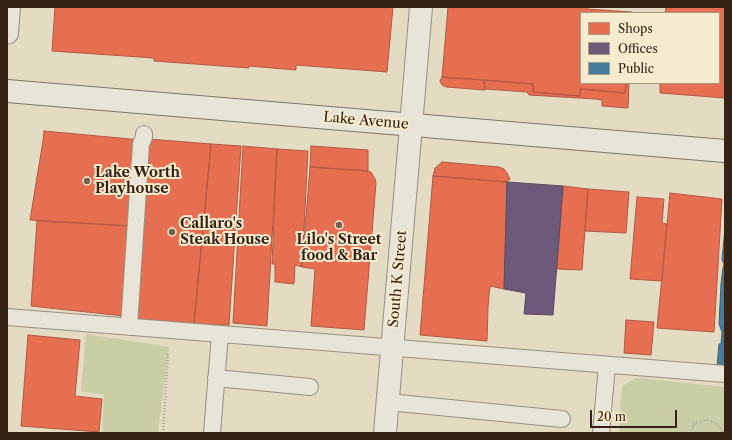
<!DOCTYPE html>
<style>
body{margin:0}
#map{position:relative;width:732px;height:440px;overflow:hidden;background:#e3dbc2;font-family:"Libre Caslon Text",serif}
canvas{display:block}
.frame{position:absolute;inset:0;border:8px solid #362317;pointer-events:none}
.legend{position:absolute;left:580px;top:12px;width:140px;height:72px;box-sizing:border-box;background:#f5eccf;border:1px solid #a99c85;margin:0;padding:5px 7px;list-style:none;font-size:12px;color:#362317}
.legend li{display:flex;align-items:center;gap:8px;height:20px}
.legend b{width:20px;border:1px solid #a99c85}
.scale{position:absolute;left:590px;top:410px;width:87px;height:18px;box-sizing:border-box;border:2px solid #362317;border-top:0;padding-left:5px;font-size:12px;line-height:14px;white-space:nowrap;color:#362317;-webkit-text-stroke:3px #f5eccf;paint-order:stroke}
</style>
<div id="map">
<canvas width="732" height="440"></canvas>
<div class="frame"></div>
<ul class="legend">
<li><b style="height:11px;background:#e76f51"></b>Shops</li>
<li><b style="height:11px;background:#6d597a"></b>Offices</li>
<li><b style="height:11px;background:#457b9d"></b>Public</li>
</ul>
<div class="scale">20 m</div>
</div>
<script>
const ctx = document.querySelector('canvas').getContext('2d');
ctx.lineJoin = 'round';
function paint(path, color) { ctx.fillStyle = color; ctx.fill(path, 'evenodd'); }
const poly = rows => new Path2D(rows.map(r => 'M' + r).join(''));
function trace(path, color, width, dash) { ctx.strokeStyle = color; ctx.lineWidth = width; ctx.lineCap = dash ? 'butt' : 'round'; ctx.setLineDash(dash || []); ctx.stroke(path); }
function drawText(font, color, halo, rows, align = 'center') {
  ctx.font = font + ' "Libre Caslon Text",serif'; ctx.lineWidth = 4; ctx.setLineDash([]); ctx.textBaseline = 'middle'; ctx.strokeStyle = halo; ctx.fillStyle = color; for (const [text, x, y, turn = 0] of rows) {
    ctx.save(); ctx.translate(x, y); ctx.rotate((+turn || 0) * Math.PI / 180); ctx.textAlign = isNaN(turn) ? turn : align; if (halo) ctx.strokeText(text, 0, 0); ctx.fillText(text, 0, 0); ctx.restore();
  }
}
paint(poly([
 [86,334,169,347,158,433,102,433,104,395,81,391],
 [637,378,725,387,725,433,619,433,622,386]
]), '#cacea7');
const shops = poly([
 [55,7,393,7,387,72,296,65,296,70,249,66,249,68,154,61,154,58,52,51,55,7],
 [448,7,587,7,587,9,632,12,632,13,581,13,581,83,626,83,625,93,580,89,580,96,533,92,533,84,442,77,448,7],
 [666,7,725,7,725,98,660,93,660,83,719,83,719,13,665,13,666,7],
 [442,77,484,80,485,90,446,87,442,85,440,81,442,77],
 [484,80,533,84,533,92,580,96,580,89,625,93,626,84,629,83,628,108,602,106,602,100,596,99,529,95,527,92,485,89,484,80],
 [44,131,141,140,132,226,30,220,43,141,44,131],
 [148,139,211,144,194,324,134,320,148,139],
 [211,144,241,146,229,325,194,324,211,144],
 [243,146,277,149,267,326,233,323,243,146],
 [311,146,368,150,368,171,310,167,311,146],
 [277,149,308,151,302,267,295,265,294,284,275,282,275,264,272,264,277,149],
 [442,162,499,167,504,169,507,173,510,179,507,182,433,176,435,168,442,162],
 [310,167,368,171,371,172,375,179,376,183,364,330,311,326,315,269,302,267,310,167],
 [433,176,507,182,504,289,490,286,488,307,487,341,420,335,433,176],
 [563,186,588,189,582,270,557,269,563,186],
 [588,189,629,192,626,233,585,231,588,189],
 [670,193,722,199,714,332,657,328,670,193],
 [637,197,664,199,662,223,667,224,662,281,630,279,637,197],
 [37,221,132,226,124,316,31,306,37,221],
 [626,320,654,322,651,355,624,353,626,320],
 [28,335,80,340,75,396,102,399,99,432,21,426,28,335]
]);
paint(shops, '#e76f51');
trace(shops, '#b25840', 1);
const offices = poly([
 [507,182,563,186,553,315,524,314,526,293,504,289,507,182]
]);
paint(offices, '#6d597a');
trace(offices, '#5c495c', 1);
const public = poly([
 [725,228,725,367,717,367,719,344,721,344,722,332,719,324,721,284,723,268,724,264,722,260,725,228]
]);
paint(public, '#457b9d');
trace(public, '#406175', 1);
const service = poly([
 [7,317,725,374],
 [129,327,141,144,144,137,144,134],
 [216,378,310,387],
 [388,402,562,419],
 [212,433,220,334],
 [601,433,607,365]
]);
const minor = poly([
 [7,33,9,7],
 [385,433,421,7]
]);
const secondary = poly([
 [7,91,725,151]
]);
trace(service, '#978f80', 18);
trace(minor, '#978f80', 24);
trace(secondary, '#7e7769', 24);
trace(poly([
 [163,433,168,354],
 [692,433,692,429,695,423,707,420,716,423,724,433]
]), '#a8a398', 2.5, [1, 2]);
trace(service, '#e8e4d7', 16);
trace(minor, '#e8e4d7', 22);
trace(secondary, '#e8e4d7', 22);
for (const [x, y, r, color] of [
 [87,181,4,"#736353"],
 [339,225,4,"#736353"],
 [172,232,4,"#736353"]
]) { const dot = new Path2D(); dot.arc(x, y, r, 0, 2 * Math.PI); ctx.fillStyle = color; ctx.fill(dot); trace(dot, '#f5eccf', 1.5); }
drawText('14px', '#362317', '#f5eccf', [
 ["Lake Avenue",366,121,5],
 ["South K Street",398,279,-85]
]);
drawText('bold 14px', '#362317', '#f5eccf', [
 ["Lake Worth",95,173],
 ["Playhouse",95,189],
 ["Callaro's",180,224],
 ["Steak House",180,240],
 ["Lilo's Street",339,240,"center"],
 ["food & Bar",339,256,"center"]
], 'left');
</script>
